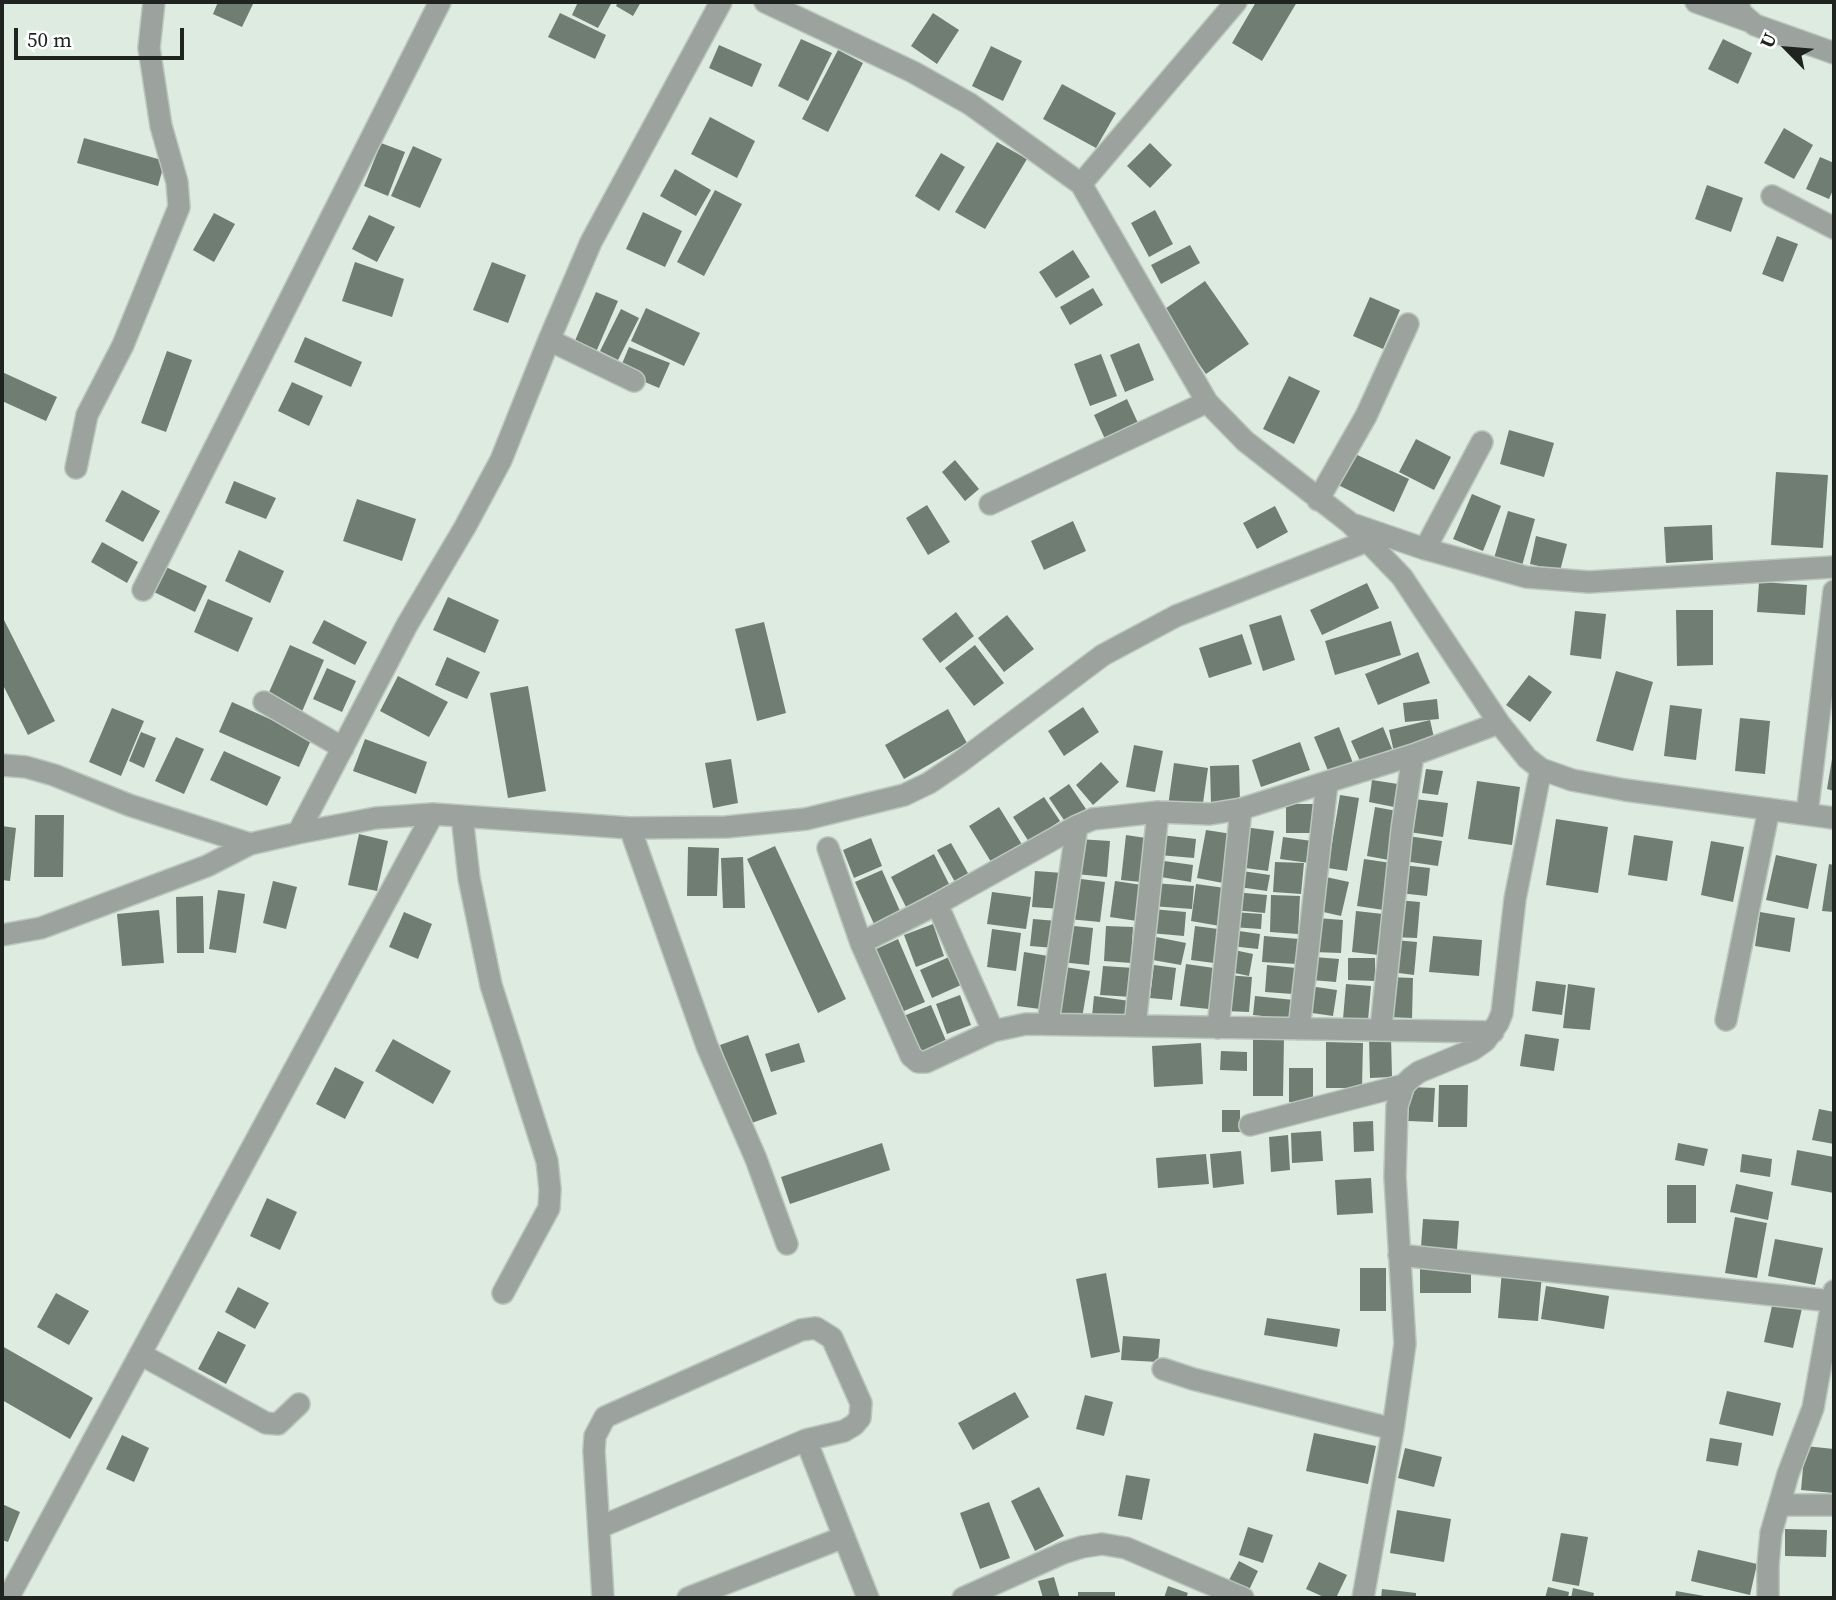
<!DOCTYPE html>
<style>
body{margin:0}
#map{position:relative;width:1836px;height:1600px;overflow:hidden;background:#ddebe0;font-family:"Source Serif 4",serif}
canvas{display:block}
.frame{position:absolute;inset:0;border:4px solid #1f2420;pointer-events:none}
.north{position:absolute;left:1752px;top:14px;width:70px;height:70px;-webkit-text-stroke:5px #fff;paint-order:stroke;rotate:295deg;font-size:19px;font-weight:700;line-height:28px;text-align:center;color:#1f2420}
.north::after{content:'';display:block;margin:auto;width:24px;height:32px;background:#1f2420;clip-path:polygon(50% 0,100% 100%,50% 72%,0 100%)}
.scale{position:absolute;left:14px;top:28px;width:170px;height:32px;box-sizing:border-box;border:4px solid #1f2420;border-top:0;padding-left:9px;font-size:21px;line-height:24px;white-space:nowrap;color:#1f2420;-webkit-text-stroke:5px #fff;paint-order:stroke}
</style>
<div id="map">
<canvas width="1836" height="1600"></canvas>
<div class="frame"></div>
<div class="north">U</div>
<div class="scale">50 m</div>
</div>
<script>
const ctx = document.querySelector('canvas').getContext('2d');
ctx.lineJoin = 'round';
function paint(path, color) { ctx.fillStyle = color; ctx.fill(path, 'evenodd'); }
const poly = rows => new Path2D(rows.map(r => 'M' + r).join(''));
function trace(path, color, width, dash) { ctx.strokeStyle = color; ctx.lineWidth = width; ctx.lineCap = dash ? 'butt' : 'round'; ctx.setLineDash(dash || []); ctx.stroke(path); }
paint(poly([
 [218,2,254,2,242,27,213,14],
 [578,2,612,2,598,28,572,15],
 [618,2,641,2,633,16,616,6],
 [1256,2,1297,2,1262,61,1232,43],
 [560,13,606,35,595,59,548,37],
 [933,13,959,30,937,64,911,46],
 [801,39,832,53,808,101,778,86],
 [1723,39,1752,53,1738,84,1708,69],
 [719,45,762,64,752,87,709,68],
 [991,46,1022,61,1003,101,972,86],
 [838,50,863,63,828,132,802,119],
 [1062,84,1116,113,1096,148,1043,119],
 [710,117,755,141,737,178,691,154],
 [1784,128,1813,145,1794,179,1764,163],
 [84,138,165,161,158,186,77,163],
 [997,142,1027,159,985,229,955,212],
 [381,143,405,152,388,196,364,186],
 [1150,143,1172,165,1150,188,1127,166],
 [413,146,442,159,420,208,391,196],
 [941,153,965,167,939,211,915,196],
 [1820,157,1834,163,1834,188,1829,199,1806,189],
 [675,169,711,190,696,216,660,196],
 [1707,185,1743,198,1731,232,1695,219],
 [715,190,742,204,704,276,677,262],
 [1155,210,1173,244,1149,257,1131,223],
 [643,212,682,231,665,267,626,249],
 [214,213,235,224,214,262,193,250],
 [369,215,395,227,377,262,352,249],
 [1777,236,1798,244,1783,282,1762,274],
 [1190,245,1200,263,1161,284,1151,265],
 [1073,250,1090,277,1056,298,1039,272],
 [355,262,404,279,392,317,342,301],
 [492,262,526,275,508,323,473,310],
 [1205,281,1249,344,1206,374,1162,311],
 [1093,288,1103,305,1070,325,1060,307],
 [596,292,618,301,596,352,574,343],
 [1370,297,1400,310,1383,349,1353,336],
 [646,308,700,333,684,366,631,341],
 [621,309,639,318,618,360,600,351],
 [305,337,362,362,351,387,294,362],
 [1139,343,1154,380,1125,392,1110,355],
 [629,347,670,363,659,388,619,371],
 [167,351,192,360,166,432,141,423],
 [1101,354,1117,396,1090,406,1074,364],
 [2,372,57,397,46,421,2,401],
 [1289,376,1320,391,1294,444,1263,429],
 [292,382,323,396,309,426,278,411],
 [1127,399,1138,423,1105,439,1094,415],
 [1509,430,1554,443,1544,477,1500,464],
 [1416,439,1451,457,1434,490,1399,472],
 [1353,453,1409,479,1394,512,1338,485],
 [955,460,979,489,965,501,942,472],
 [1776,472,1828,475,1823,548,1771,545],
 [234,481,276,498,266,519,225,503],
 [122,490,160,511,143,542,105,521],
 [1472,494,1501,506,1483,551,1453,539],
 [357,499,416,519,402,561,343,541],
 [927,505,950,542,928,555,906,518],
 [1275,506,1288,532,1257,549,1243,523],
 [1508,511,1535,519,1520,573,1492,565],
 [1073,521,1086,551,1044,570,1031,541],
 [1712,525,1713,560,1666,563,1664,527],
 [1536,536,1567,544,1560,571,1530,564],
 [102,542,138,562,127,583,91,562],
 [239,550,284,571,270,603,225,581],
 [166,567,207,586,195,612,154,592],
 [1759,582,1807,585,1805,615,1757,612],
 [1367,583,1379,608,1322,635,1310,610],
 [448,597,499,620,485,653,433,630],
 [208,599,253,618,238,652,194,632],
 [1676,610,1713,610,1713,665,1677,666],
 [1575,611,1606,614,1601,659,1570,655],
 [956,612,974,636,940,663,922,639],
 [1007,615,1034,649,1004,672,978,638],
 [1281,615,1295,660,1263,671,1249,625],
 [2,616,55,721,28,735,2,683],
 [324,620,367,642,355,665,312,643],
 [1391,621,1401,655,1335,675,1325,641],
 [764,622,786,713,757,721,735,629],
 [1242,634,1252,664,1209,678,1199,648],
 [290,645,324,660,301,714,266,699],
 [975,645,1004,683,974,706,945,668],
 [1418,652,1430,683,1378,705,1365,674],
 [447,657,480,672,467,699,435,685],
 [327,668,356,681,342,712,313,699],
 [1616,671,1653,682,1633,751,1596,741],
 [1529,675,1552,692,1530,722,1506,705],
 [398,676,448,702,429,737,380,711],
 [528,686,546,791,508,798,490,693],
 [1437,699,1439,719,1405,722,1403,703],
 [232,702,312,738,299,767,219,732],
 [1670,705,1702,709,1696,760,1664,756],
 [1083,707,1099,732,1064,756,1048,731],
 [112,708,144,721,121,776,89,762],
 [948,709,967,743,904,779,885,745],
 [1740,718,1770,721,1765,774,1735,771],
 [1430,720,1435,742,1394,752,1389,730],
 [1339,727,1353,763,1329,773,1314,737],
 [1383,727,1392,749,1361,763,1351,741],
 [141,732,156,738,144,768,129,761],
 [176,737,204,749,184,794,155,781],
 [365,739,427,762,416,794,353,771],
 [1300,742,1310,770,1261,787,1252,760],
 [1134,745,1163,751,1155,792,1126,787],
 [224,751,281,777,267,806,210,780],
 [1833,753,1834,754,1834,791,1827,789],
 [731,759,738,803,713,808,705,763],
 [1101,762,1119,782,1093,805,1076,785],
 [1174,763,1208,768,1202,810,1168,806],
 [1239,765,1240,803,1211,804,1210,766],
 [1426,769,1443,771,1438,795,1422,793],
 [1372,780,1398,784,1394,807,1369,802],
 [1477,781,1520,787,1512,845,1468,839],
 [1069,784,1086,809,1066,823,1049,798],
 [1340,795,1359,798,1347,871,1328,868],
 [1044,797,1060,821,1029,842,1013,817],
 [1414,799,1448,803,1443,837,1409,832],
 [1286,804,1314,804,1313,833,1286,833],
 [999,807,1026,851,996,870,969,826],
 [1375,807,1397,811,1389,860,1367,856],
 [35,815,64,815,63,877,34,877],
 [1556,819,1608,827,1598,893,1546,885],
 [2,826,16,828,10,881,2,880],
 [1244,827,1274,831,1268,871,1238,867],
 [1206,830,1232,834,1223,883,1197,878],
 [359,834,388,841,377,891,348,885],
 [1126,835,1146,838,1141,882,1121,880],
 [1161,835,1196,839,1194,858,1159,855],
 [1634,835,1673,841,1667,881,1628,875],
 [1408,836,1442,841,1438,866,1404,861],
 [1283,837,1312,841,1309,863,1280,859],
 [871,838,882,866,854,878,843,850],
 [1078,839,1110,841,1107,877,1076,874],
 [1711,841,1744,847,1733,902,1701,895],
 [951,843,969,875,955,882,937,850],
 [775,846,846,999,818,1013,747,859],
 [688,847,719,848,717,896,687,896],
 [934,854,949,884,906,907,891,877],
 [1776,855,1817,864,1808,909,1766,900],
 [743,857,745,908,723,908,721,858],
 [1364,859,1391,863,1384,910,1357,906],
 [1157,860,1193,865,1191,882,1155,876],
 [1275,862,1304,863,1301,894,1273,892],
 [1829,864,1834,865,1834,912,1822,911],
 [1402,865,1430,868,1427,896,1399,893],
 [882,870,900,911,874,924,855,882],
 [1035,871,1063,873,1061,909,1032,907],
 [1242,871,1270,875,1267,891,1239,887],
 [1326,877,1349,882,1341,916,1319,911],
 [1073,878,1105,882,1100,922,1068,919],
 [273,881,297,887,286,929,263,923],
 [1115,881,1142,885,1137,921,1110,917],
 [1153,883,1194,886,1192,909,1152,906],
 [1196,884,1225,888,1220,926,1191,921],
 [218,890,245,894,236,953,209,949],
 [992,892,1031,897,1026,929,987,924],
 [1234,892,1267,895,1265,913,1233,910],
 [1271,895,1300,896,1298,934,1270,932],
 [203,896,204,953,177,953,176,897],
 [1396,900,1420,902,1417,938,1393,937],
 [1152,909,1186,912,1184,936,1150,933],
 [159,910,164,963,122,966,117,914],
 [1356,911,1383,914,1379,955,1352,952],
 [404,912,432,924,418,959,389,947],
 [1233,912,1262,914,1261,929,1232,927],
 [1760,912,1795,918,1790,952,1755,946],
 [1317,918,1343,920,1341,953,1314,952],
 [1033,919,1057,921,1055,948,1030,946],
 [933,924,944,956,916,967,904,935],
 [1065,925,1093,928,1089,965,1061,962],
 [1106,926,1133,927,1131,963,1104,961],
 [1195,926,1218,929,1214,963,1191,960],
 [992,929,1021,933,1016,971,987,967],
 [1232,930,1260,934,1258,949,1231,946],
 [1151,936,1186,943,1181,965,1147,959],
 [1264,936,1299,939,1297,964,1262,962],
 [1433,936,1482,940,1479,976,1429,972],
 [898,939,925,1002,897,1014,870,952],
 [1395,940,1417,942,1414,975,1391,972],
 [1234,950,1253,954,1249,976,1230,972],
 [1024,952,1048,956,1040,1009,1017,1006],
 [949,957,961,985,932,998,920,970],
 [1314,957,1339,959,1336,982,1311,980],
 [1348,958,1375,958,1375,981,1348,980],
 [1186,964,1214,968,1209,1009,1180,1006],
 [1154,965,1176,968,1172,1000,1150,998],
 [1267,965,1296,968,1293,994,1265,992],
 [1103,966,1134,968,1132,997,1100,995],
 [1065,967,1090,971,1082,1018,1058,1014],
 [1227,975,1252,977,1249,1012,1225,1011],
 [1388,977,1413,978,1412,1018,1386,1017],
 [1536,981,1566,985,1562,1015,1532,1011],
 [1346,984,1371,986,1368,1021,1343,1019],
 [1568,984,1595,988,1590,1030,1563,1028],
 [1309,986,1337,990,1333,1016,1305,1012],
 [960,995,971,1025,947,1034,936,1004],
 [1094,996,1130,1001,1127,1020,1092,1016],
 [1255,996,1294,1000,1292,1019,1253,1015],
 [931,1005,947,1043,917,1056,901,1017],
 [1525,1034,1559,1039,1554,1071,1520,1066],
 [748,1035,777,1114,749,1124,720,1045],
 [1253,1037,1284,1037,1283,1096,1253,1096],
 [1369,1037,1391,1037,1392,1077,1370,1078],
 [393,1039,451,1071,433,1104,375,1071],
 [1326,1042,1363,1043,1362,1088,1326,1088],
 [799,1043,805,1062,771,1072,765,1054],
 [1201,1043,1203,1084,1154,1087,1152,1046],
 [1221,1051,1247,1052,1247,1071,1220,1070],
 [335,1067,364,1082,345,1119,316,1104],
 [1289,1068,1313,1068,1313,1103,1289,1102],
 [1439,1085,1468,1085,1467,1127,1438,1127],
 [1410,1087,1435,1088,1433,1122,1408,1121],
 [1819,1109,1834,1112,1834,1144,1812,1140],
 [1222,1110,1240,1110,1240,1132,1222,1132],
 [1373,1121,1374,1151,1354,1152,1353,1122],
 [1321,1131,1323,1161,1292,1163,1291,1133],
 [1288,1135,1290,1170,1271,1172,1269,1137],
 [882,1143,890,1170,790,1204,781,1177],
 [1678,1143,1708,1149,1704,1166,1675,1160],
 [1797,1150,1834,1157,1834,1193,1791,1185],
 [1241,1151,1244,1184,1213,1188,1210,1154],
 [1206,1154,1209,1184,1158,1188,1156,1158],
 [1742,1154,1772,1159,1770,1177,1740,1172],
 [1371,1178,1373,1213,1337,1215,1335,1180],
 [1736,1184,1773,1192,1768,1220,1730,1212],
 [1667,1185,1696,1185,1696,1223,1667,1223],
 [267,1198,297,1212,280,1250,250,1236],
 [1735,1217,1767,1223,1757,1278,1725,1273],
 [1423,1219,1459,1221,1457,1249,1421,1247],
 [1775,1239,1823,1248,1815,1285,1768,1276],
 [1420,1267,1471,1267,1471,1293,1420,1293],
 [1360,1268,1386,1268,1386,1311,1360,1311],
 [1502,1270,1542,1274,1538,1321,1498,1318],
 [1106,1273,1120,1352,1091,1358,1076,1279],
 [1546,1286,1609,1296,1604,1329,1541,1319],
 [238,1287,269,1303,255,1329,225,1312],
 [56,1293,89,1311,69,1345,37,1327],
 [1774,1297,1803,1304,1793,1348,1764,1342],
 [1267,1318,1340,1329,1337,1347,1264,1335],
 [218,1331,246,1345,226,1384,198,1369],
 [1123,1336,1160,1339,1158,1362,1121,1360],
 [2,1346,93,1398,70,1439,2,1400],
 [1727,1391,1781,1403,1773,1436,1719,1424],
 [1015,1392,1029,1417,973,1450,958,1423],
 [1085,1395,1113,1402,1104,1436,1076,1429],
 [1314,1433,1376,1446,1368,1484,1306,1471],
 [122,1435,149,1448,134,1482,106,1469],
 [1710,1438,1742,1443,1738,1466,1706,1461],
 [1805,1446,1834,1449,1834,1493,1801,1490],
 [1405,1448,1442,1457,1434,1487,1398,1478],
 [1126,1475,1150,1479,1142,1520,1118,1516],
 [1039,1487,1064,1536,1035,1551,1011,1501],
 [989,1502,1010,1558,980,1569,960,1513],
 [2,1504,20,1512,8,1542,2,1540],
 [1397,1510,1451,1519,1444,1562,1390,1553],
 [1248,1527,1273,1535,1263,1563,1239,1555],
 [1785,1529,1827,1530,1826,1557,1785,1556],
 [1561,1533,1588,1537,1579,1586,1552,1581],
 [1698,1550,1757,1564,1750,1595,1691,1581],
 [1239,1561,1258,1571,1249,1590,1229,1580],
 [1319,1562,1347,1575,1336,1598,1326,1598,1306,1589],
 [1054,1577,1060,1598,1043,1598,1038,1581],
 [1168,1586,1188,1593,1186,1598,1164,1598],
 [1548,1587,1569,1592,1568,1598,1545,1598],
 [1573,1588,1594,1593,1593,1598,1571,1598],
 [1382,1589,1416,1593,1416,1598,1381,1598],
 [1676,1591,1710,1597,1710,1598,1675,1598],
 [1078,1592,1115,1592,1115,1598,1078,1598]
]), '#707d73');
const street = poly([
 [765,2,913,72,970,104,1081,184,1207,402,1245,441,1350,523,1402,577,1499,723,1527,758,1541,769,1572,780,1625,790,1834,818],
 [1696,2,1749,21],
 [1737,2,1742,14,1755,25,1834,53],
 [1081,184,1236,2],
 [1772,196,1834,228],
 [549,340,634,381],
 [76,468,87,415,123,345,179,207,177,182,161,126,149,48,154,2],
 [1318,500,1366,416,1408,324],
 [990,504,1207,402],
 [1355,525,1425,549,1526,577,1589,582,1834,567],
 [1425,549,1482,442],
 [143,590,440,2],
 [264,702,343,748],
 [2,765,26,767,54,775,129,805,250,844],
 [1807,814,1834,591],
 [462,816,469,878,491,985,547,1161,550,1189,549,1208,503,1293],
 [630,828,707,1046,756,1159,787,1244],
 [298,833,376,818,433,814,630,828,726,827,806,819,904,795,929,783,960,762,1103,655,1176,616,1367,541],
 [828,848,861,943,911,1056,918,1062,926,1062,993,1031,1026,1024,1493,1032],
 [937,904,993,1031],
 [2,935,41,928,207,866,250,844,298,833,407,625,465,527,501,460,549,340,591,242,721,2],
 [861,943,937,904,1077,826,1093,819,1158,812,1210,814,1241,809,1413,755,1499,723],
 [1726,1020,1769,809],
 [1048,1023,1077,826],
 [1135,1026,1158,812],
 [1218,1028,1241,809],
 [1381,1028,1402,829,1413,755],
 [1299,1029,1327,783],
 [1250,1125,1404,1085],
 [1399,1255,1831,1301],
 [140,1354,266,1423,278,1424,299,1404],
 [1163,1369,1193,1379,1393,1429],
 [806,1440,868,1598],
 [1779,1505,1834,1505],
 [600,1527,806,1440,844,1431,854,1425,860,1418,861,1403,832,1338,816,1328,801,1330,605,1417,595,1436,594,1451,603,1598],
 [8,1598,433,814],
 [688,1598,844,1537],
 [963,1598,1063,1553,1082,1547,1102,1544,1126,1548,1243,1598],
 [1363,1598,1393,1429,1405,1344,1395,1177,1397,1106,1404,1085,1411,1078,1419,1072,1472,1050,1485,1041,1498,1023,1502,1013,1515,899,1541,769],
 [1768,1598,1768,1565,1771,1533,1788,1474,1813,1408,1834,1291]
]);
trace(street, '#bbc7bd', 24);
trace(street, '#9ca29d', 21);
</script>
